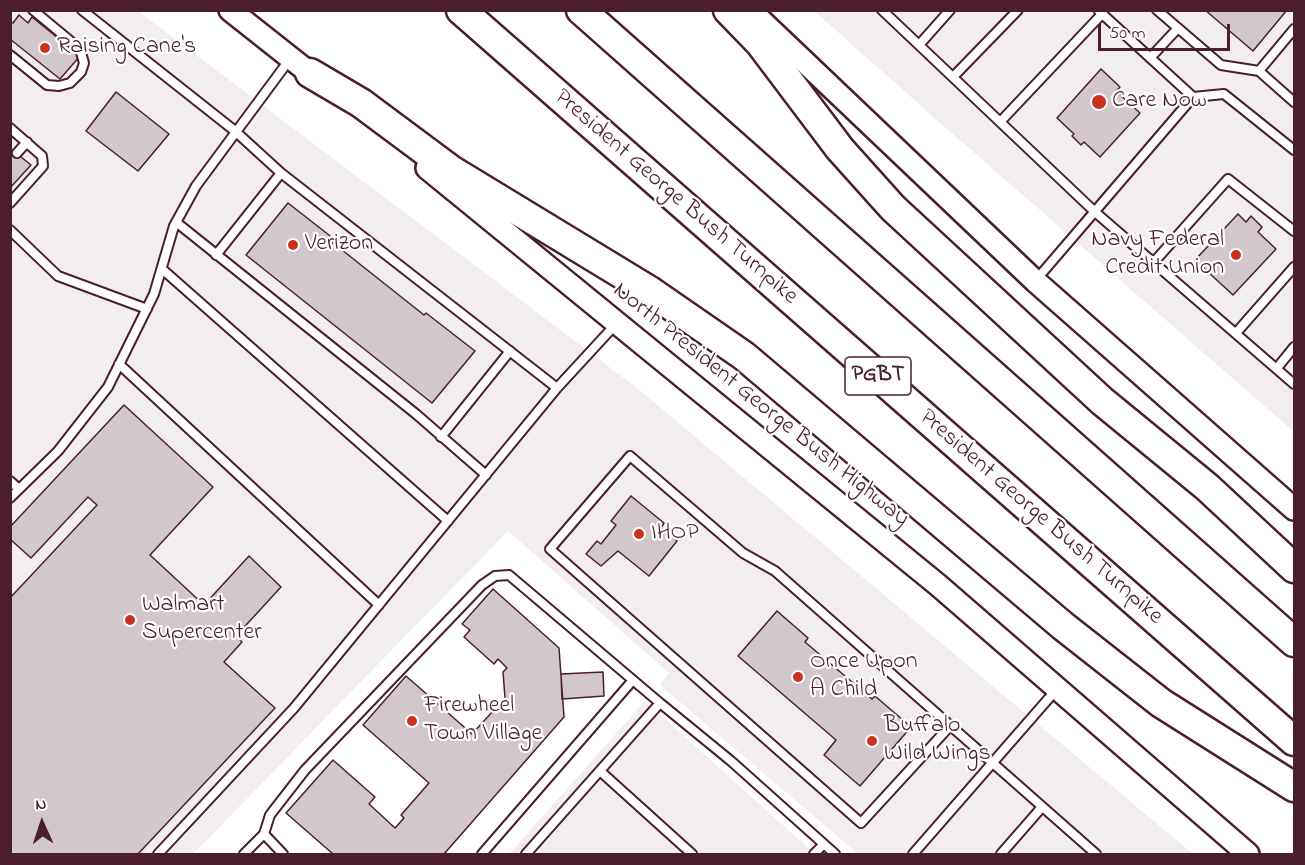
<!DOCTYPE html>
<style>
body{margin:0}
#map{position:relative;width:1305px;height:865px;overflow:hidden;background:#fff;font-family:"Indie Flower",sans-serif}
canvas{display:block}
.frame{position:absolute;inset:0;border:12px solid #4a1f2b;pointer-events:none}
.north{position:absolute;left:12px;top:793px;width:60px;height:60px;-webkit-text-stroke:4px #fff;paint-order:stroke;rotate:357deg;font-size:16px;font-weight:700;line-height:24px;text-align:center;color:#4a1f2b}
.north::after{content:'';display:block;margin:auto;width:21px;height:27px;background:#4a1f2b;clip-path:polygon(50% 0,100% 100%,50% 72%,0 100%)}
.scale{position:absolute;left:1098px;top:24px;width:132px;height:27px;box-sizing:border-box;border:3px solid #4a1f2b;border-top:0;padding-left:8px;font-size:18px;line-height:21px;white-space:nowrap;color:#4a1f2b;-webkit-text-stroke:4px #fff;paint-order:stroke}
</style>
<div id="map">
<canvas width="1305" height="865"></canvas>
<div class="frame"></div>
<div class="north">N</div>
<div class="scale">50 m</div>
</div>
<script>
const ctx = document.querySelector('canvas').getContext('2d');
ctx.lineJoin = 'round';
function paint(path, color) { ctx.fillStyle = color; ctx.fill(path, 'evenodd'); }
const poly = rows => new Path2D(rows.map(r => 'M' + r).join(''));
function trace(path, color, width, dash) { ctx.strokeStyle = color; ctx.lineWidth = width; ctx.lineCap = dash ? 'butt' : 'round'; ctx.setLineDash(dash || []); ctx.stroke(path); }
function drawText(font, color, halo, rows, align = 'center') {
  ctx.font = font + ' "Indie Flower",sans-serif'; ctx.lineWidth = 4.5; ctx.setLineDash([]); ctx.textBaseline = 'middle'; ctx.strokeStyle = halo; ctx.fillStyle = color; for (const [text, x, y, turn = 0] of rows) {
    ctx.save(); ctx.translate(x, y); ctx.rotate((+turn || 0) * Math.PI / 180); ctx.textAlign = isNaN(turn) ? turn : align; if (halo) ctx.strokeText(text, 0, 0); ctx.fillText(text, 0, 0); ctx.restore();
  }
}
paint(poly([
 [10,11,138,11,637,388,1193,854,858,854,660,685,669,673,508,531,193,854,11,854],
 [814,11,1294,11,1294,432,938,121],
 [645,701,815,854,509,854]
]), '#f2eeef');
const building = poly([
 [1205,10,1287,10,1253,51,1205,10],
 [19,15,28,23,32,17,80,56,60,79,10,39,10,21,13,23,19,15],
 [1101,69,1120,87,1116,91,1140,113,1100,157,1084,142,1081,145,1072,136,1074,134,1057,118,1101,69],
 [116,92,169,134,138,171,86,131,116,92],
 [10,148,31,165,10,188,10,148],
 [288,203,334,239,332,242,424,315,426,313,475,351,432,403,246,255,288,203],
 [1238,214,1246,222,1251,216,1262,227,1258,232,1276,249,1233,295,1195,260,1238,214],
 [124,405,213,487,150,555,204,605,249,556,281,587,236,636,242,642,224,662,275,708,138,854,10,854,10,598,97,505,88,497,31,558,10,539,10,527,124,405],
 [631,496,664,523,661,528,677,541,649,576,618,551,601,566,586,554,597,541,601,544,616,525,611,521,631,496],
 [493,589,559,648,564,717,444,854,333,854,286,813,333,760,375,797,369,804,395,828,404,818,401,815,429,783,363,725,406,676,472,734,505,698,503,672,507,668,498,659,494,664,464,637,470,630,462,624,493,589],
 [777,611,808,638,805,642,872,699,875,696,911,727,860,786,824,755,836,740,738,656,777,611],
 [603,672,604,696,562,699,561,674,603,672]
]);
paint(building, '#d2c7cb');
trace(building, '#4a1f2b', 1.5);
const lane = poly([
 [82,10,235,131,281,173,557,388,294,708,158,854],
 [882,10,1095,212,1294,384],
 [1157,10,1221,65,1259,71,1294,102],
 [1099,11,1193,97],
 [919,45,950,10],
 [10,55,47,85,59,86,70,83,81,72,84,63,80,49,33,10],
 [1150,58,1178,28],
 [1259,71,1294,29],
 [953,77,1018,10],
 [1000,122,1102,14],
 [10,128,42,156,43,166,10,203],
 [17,153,27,142],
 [176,222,416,414,486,475],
 [10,230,58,276,147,309],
 [216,255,281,173],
 [1154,262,1228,179,1294,231],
 [162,269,448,521],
 [1036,280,1193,97,1224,94,1294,150],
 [1236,333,1294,267],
 [119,364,379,605],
 [1277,368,1294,347],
 [557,388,615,325],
 [441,437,510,351],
 [10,481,19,489],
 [10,498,58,451,108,387,154,294,174,226,196,186,290,59],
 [950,726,861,823,550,549,630,456,743,553,775,571,1096,854],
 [600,771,692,854],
 [244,854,264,834],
 [283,854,264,834,270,815,305,770,482,585,495,576,509,575,660,703],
 [482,854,633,680],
 [526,854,660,703,731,761,835,854],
 [814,854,824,844],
 [913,854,1056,690],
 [1001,854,1042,807]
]);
const secondary = poly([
 [230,10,321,82],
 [750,10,1035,281,1294,509],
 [427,168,938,585,1248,854]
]);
const highway = poly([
 [461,10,1294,741],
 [581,10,1294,642],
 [728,10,760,43,840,149,893,208,1102,401,1207,487,1294,568],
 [310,73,361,103,451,170,650,291,744,356,1063,626,1161,703,1294,787]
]);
trace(lane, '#4a1f2b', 12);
trace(secondary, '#4a1f2b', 26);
trace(highway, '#4a1f2b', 33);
trace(lane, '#fff', 8);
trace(secondary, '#fff', 21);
trace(highway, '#fff', 28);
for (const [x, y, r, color] of [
 [45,48,6,"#c8321e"],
 [1099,102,8,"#c8321e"],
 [293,245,6,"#c8321e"],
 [1236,255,6,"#c8321e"],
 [639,534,6,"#c8321e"],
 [130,620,6,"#c8321e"],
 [798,677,6,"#c8321e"],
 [412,721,6,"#c8321e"],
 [872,741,6,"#c8321e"]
]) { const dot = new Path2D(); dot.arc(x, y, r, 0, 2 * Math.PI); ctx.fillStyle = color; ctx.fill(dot); trace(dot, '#fff', 2); }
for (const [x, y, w] of [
 [878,376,66]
]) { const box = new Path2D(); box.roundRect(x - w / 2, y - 19, w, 38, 4.5); ctx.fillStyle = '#fff'; ctx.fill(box); trace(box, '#4a1f2b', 1.5); }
drawText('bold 22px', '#4a1f2b', null, [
 ["PGBT",878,376]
]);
drawText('24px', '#4a1f2b', '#fff', [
 ["Raising Cane's",57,48],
 ["Care Now",1112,102],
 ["Navy Federal",1224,241,"right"],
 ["Credit Union",1224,269,"right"],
 ["Verizon",305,245],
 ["IHOP",651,534],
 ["Walmart",142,606],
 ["Supercenter",142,634],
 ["Once Upon",810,663],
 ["A Child",810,691],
 ["Firewheel",424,707],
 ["Town Village",424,735],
 ["Buffalo",884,727],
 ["Wild Wings",884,755]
], 'left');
drawText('24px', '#4a1f2b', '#fff', [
 ["President George Bush Turnpike",675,198,41],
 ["North President George Bush Highway",760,406,39],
 ["President George Bush Turnpike",1040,518,41]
]);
</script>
